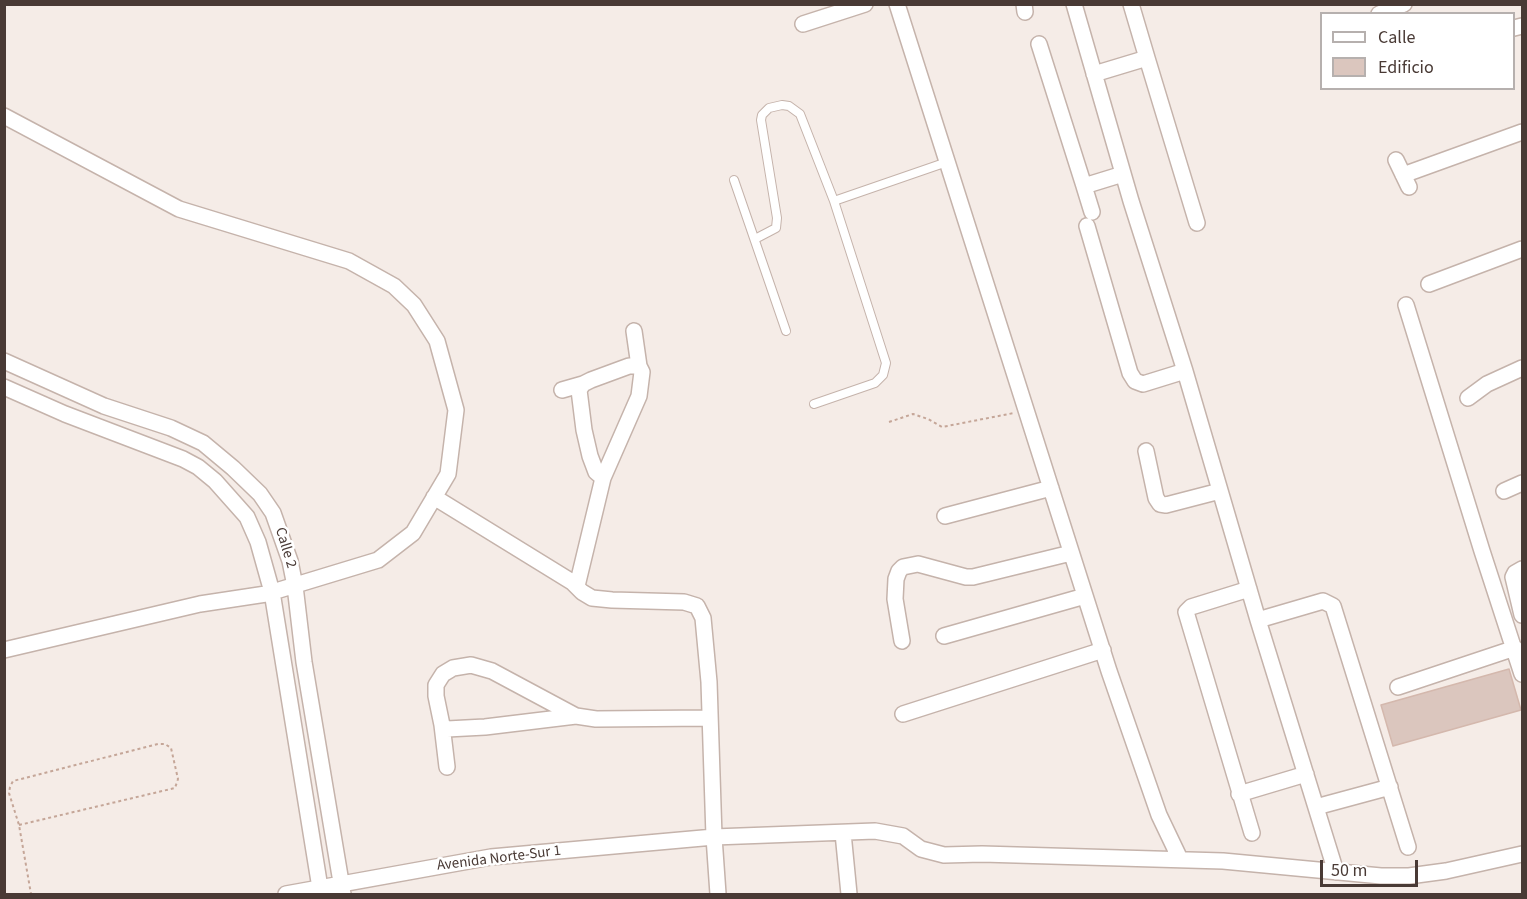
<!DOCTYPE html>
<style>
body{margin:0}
#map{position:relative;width:1527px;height:899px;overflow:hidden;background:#f5ece7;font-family:"Source Sans 3",sans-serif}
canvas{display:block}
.frame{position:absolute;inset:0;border:6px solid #493a35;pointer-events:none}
.legend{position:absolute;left:1320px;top:12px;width:195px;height:78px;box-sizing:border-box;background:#fff;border:2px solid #b6b0ae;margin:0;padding:8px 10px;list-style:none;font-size:18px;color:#493a35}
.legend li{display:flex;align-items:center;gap:12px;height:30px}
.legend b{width:30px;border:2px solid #b6b0ae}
.scale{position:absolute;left:1320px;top:860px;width:98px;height:27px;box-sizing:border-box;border:3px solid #493a35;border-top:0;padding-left:8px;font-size:18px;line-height:21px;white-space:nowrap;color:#493a35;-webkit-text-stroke:4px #fff;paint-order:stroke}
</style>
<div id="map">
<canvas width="1527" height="899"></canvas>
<div class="frame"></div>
<ul class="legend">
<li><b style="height:8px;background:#fff"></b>Calle</li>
<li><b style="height:16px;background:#dbc6be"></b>Edificio</li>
</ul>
<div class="scale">50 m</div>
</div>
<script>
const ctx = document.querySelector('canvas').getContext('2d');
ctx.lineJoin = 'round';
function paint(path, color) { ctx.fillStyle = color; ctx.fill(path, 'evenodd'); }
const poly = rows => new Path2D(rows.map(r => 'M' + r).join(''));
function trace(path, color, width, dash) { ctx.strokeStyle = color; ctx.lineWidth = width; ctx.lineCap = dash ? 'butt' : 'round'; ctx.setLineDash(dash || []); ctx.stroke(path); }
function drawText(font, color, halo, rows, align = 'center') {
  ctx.font = font + ' "Source Sans 3",sans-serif'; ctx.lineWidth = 5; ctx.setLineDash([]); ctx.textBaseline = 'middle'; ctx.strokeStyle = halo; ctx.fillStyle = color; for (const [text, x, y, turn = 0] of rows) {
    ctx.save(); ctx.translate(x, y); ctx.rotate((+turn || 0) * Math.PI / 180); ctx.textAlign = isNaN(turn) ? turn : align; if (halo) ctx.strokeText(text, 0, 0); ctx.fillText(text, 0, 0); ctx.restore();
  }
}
const building = poly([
 [1509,669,1521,710,1393,746,1381,705,1509,669]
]);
paint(building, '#dbc6be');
trace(building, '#d4b8ad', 1.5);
const service = poly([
 [734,180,786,331],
 [755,239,776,228,777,218,761,120,762,115,769,108,782,105,789,106,800,114,834,201,947,162],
 [814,404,875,383,883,375,886,363,834,201]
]);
const minor = poly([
 [897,4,1109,671,1159,815,1180,859],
 [1024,4,1025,12],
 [1074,4,1131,201,1185,371,1258,620,1336,872],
 [1131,4,1147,58],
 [1379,14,1404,4],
 [803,24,865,4],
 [1514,28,1522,26],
 [1039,44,1084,186,1123,174],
 [1094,74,1147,58,1197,223],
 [4,116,179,209,349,261,394,286,414,305,437,341,456,410,448,474,413,533,378,560,266,594,200,604,4,650],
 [1396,160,1409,187],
 [1403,175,1522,132],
 [1084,186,1092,212],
 [1087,226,1130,373,1135,381,1143,384,1185,371],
 [1429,284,1522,249],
 [1406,305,1482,551,1522,674],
 [634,331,639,366],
 [4,361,104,406,171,428,203,443,233,468,260,494,273,513,290,561,295,586,304,662,343,894],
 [4,387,65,414,183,459,198,467,215,481,247,517,258,542,272,592,321,894],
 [562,390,583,384],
 [1468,398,1487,384,1522,368],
 [1146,451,1156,498,1160,504,1166,505,1220,491],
 [1504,491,1522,483],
 [945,516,1051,488],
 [1522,569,1515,573,1513,577,1522,615],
 [577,586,603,478,639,396,642,372,639,366,629,366,591,380,583,384,579,390,584,430,590,456,596,472,603,478],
 [1249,589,1191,607,1186,612,1252,833],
 [1258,620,1323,601,1333,606,1408,847],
 [944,636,1085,596],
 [902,641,895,599,896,579,899,571,903,567,918,564,966,577,973,577,1071,553],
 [1398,687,1515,648],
 [903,714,1103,650],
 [576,716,492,671,471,665,453,668,443,674,436,685,436,696,442,725,447,729,485,727,576,716,596,719,710,718],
 [442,725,447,767],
 [1239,794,1306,774],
 [1316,807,1390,787],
 [843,833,849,894],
 [286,894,491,857,714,837,709,682,703,618,697,606,684,602,612,600,592,598,582,592,572,582,434,497],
 [718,894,714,837,875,831,903,836,921,849,944,855,982,854,1223,861,1381,876,1409,876,1446,871,1522,854]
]);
trace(service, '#c5b3ab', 10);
trace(minor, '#c5b3ab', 18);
trace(poly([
 [889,422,913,414,928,419,942,427,1014,413],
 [19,825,175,788,178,779,171,748,165,744,158,744,13,781,10,787,9,793,19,825,31,894]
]), '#c5a698', 2, [3, 3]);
trace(service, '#fff', 8);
trace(minor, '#fff', 15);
drawText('15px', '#493a35', '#fff', [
 ["Calle 2",285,548,73],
 ["Avenida Norte-Sur 1",499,859,-7]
]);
</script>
